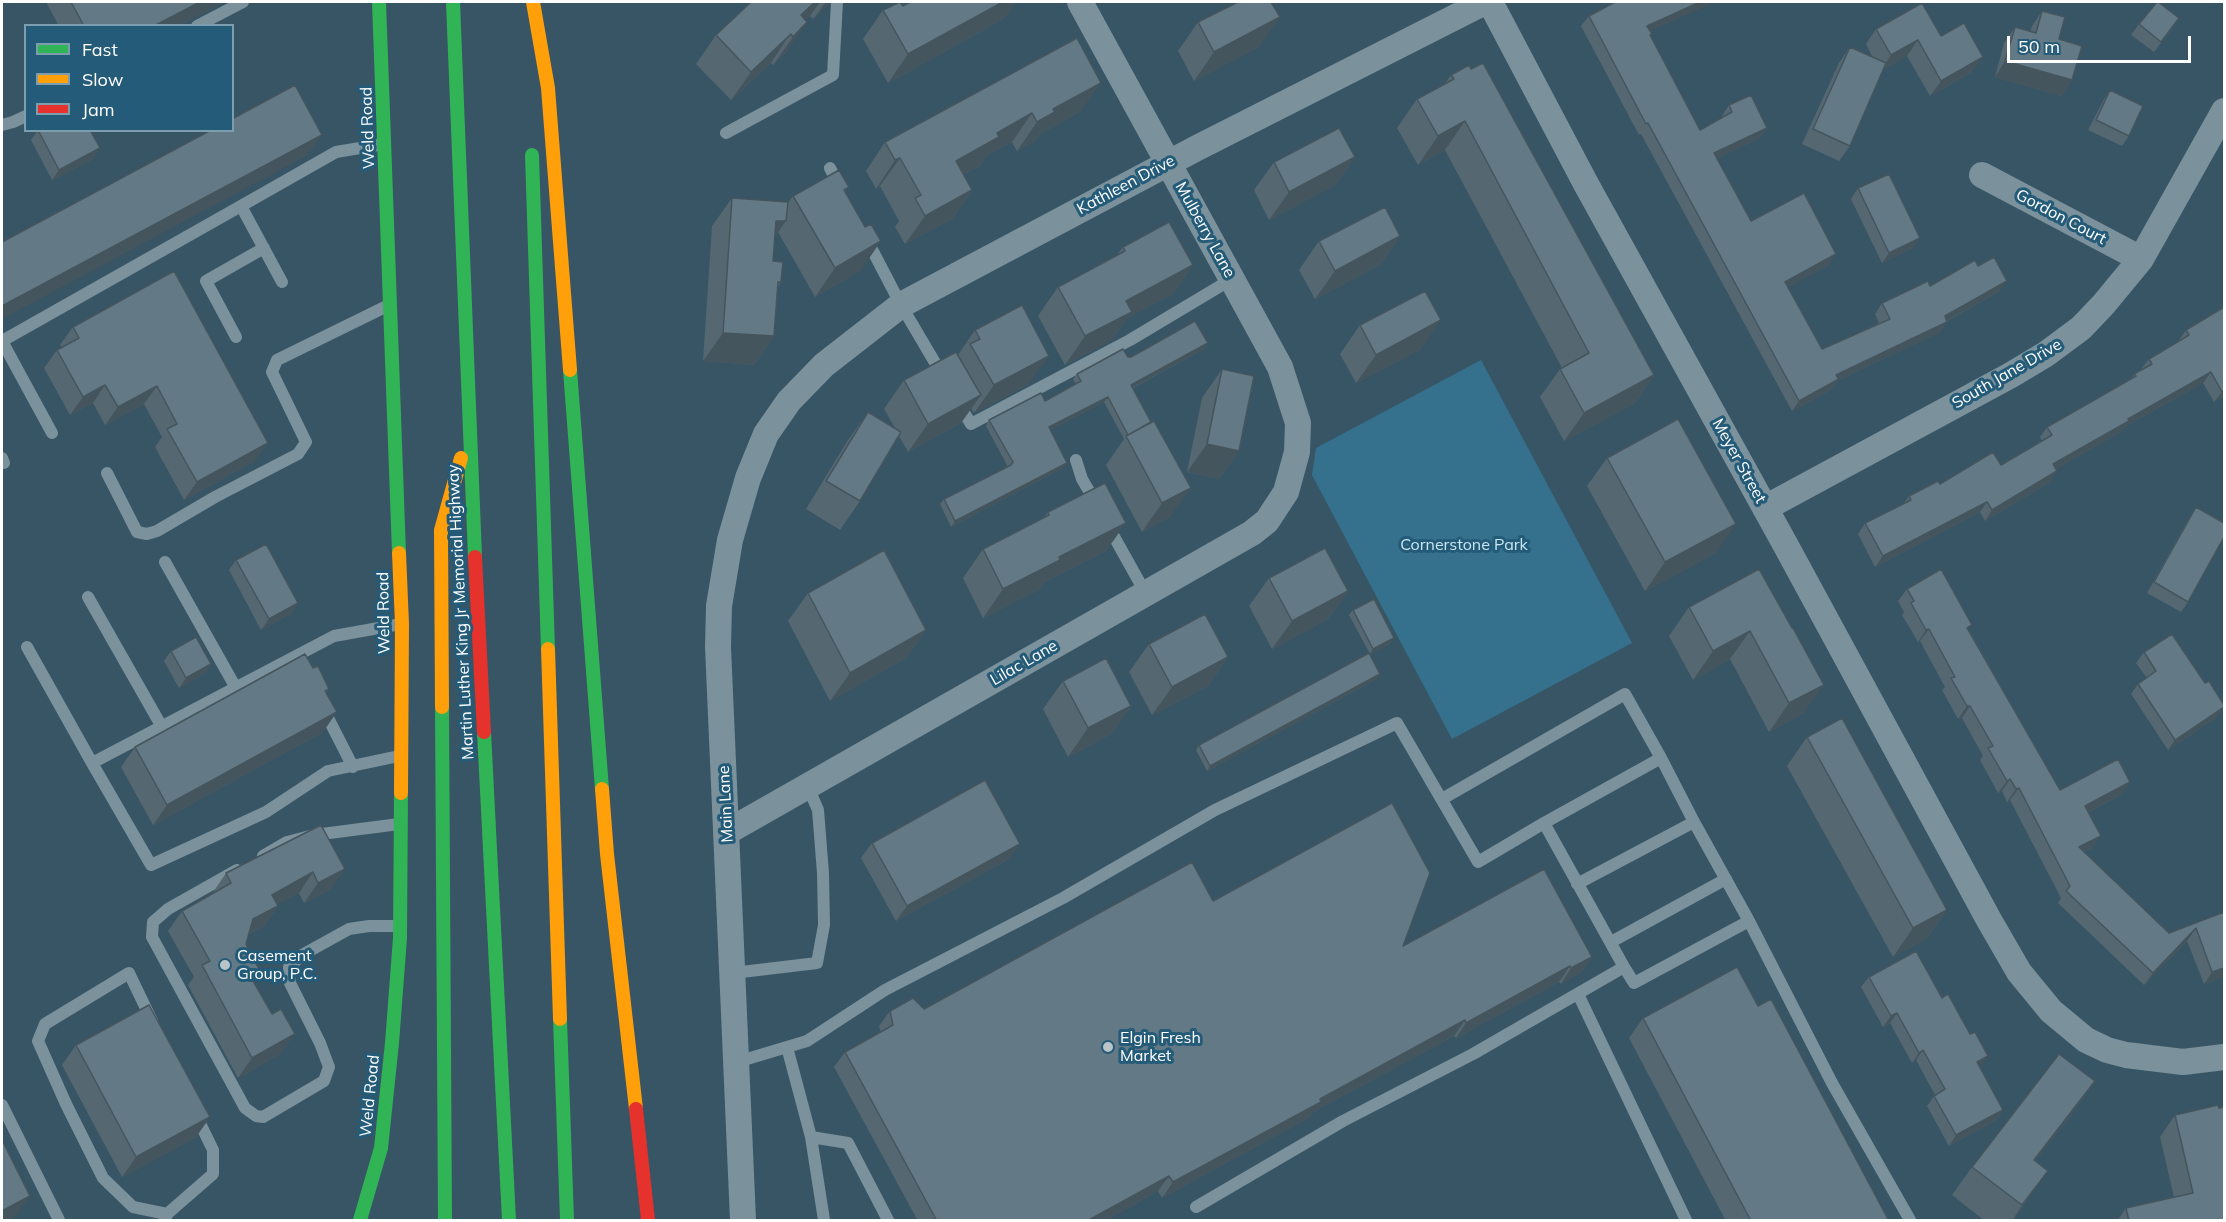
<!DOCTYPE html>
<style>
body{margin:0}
#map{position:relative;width:2226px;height:1222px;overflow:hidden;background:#375565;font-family:Mulish,sans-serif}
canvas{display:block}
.frame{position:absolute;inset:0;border:3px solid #fff;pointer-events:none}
.legend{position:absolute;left:24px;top:24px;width:210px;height:108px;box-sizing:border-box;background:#245b78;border:2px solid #7c9dae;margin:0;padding:8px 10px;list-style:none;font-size:18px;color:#fff}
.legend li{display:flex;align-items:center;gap:12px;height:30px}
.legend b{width:30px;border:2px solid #7c9dae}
.scale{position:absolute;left:2007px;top:36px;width:184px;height:27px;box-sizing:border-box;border:3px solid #fff;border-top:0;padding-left:8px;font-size:18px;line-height:21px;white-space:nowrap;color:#fff;-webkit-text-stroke:4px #245b78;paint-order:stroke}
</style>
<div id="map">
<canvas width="2226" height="1222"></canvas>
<div class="frame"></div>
<ul class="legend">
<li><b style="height:8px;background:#30b455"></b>Fast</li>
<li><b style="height:8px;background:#ff9f0a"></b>Slow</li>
<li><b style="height:8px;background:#e5322d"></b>Jam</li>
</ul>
<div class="scale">50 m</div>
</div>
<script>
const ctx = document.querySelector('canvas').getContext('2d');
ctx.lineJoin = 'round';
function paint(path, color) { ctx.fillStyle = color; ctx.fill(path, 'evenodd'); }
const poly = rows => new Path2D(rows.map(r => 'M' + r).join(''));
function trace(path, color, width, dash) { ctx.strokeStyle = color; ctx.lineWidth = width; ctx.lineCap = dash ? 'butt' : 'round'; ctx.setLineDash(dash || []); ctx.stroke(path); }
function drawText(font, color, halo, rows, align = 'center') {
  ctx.font = font + ' Mulish,sans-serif'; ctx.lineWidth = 6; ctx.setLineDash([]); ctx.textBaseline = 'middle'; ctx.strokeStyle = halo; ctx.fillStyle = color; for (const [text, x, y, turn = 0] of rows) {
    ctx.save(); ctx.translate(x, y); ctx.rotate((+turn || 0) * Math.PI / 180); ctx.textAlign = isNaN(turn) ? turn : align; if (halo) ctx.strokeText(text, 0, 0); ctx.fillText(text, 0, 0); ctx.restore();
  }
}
paint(poly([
 [1481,360,1632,643,1452,739,1312,475,1316,448]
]), '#35718d');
trace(poly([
 [197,26,243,2],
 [2,125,13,122,26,116],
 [726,133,833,75,837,2],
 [830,168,840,188],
 [866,238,901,305,944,378],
 [282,282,241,206,336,152,384,144],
 [236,337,206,281,264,248],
 [958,403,971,424,1130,340,1232,279],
 [52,433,2,341,241,206],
 [2,458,4,463],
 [1076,460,1082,479,1096,503],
 [107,473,137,532,147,534,157,531,215,497,298,454,306,442,272,372,277,360,387,306],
 [1107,524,1146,594],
 [165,562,236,688],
 [88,597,162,727],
 [27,647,92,763],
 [323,708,353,767],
 [399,756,328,771,266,812,151,865,92,763,334,636,401,624],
 [1442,799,1625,694,1661,758,1544,823],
 [263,856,287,842,314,835,399,824],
 [237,870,168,909,153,922,152,937,245,1108,256,1116,263,1117,324,1081,329,1067,320,1043,290,983,289,967,302,955,349,929,369,926,399,926],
 [1577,884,1694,822,1661,758],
 [1749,921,1832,1083,1910,1220],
 [1611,942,1726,879],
 [1624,967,1634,983,1749,921,1694,822],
 [733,973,817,963,824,925,823,873,818,810,808,787],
 [1578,994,1686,1220],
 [152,1021,129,973,45,1024,38,1041,66,1104,103,1178,133,1207,167,1214],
 [787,1047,811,1137,824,1220],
 [737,1062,807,1041,885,990,1063,898,1215,810,1397,723,1478,862,1544,823,1624,967,1473,1054,1343,1121,1196,1207],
 [2,1105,59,1220],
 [811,1137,848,1143,888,1220],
 [165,1220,167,1214,213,1174,213,1150,195,1113]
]), '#7b919c', 12);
trace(poly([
 [1490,2,1586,184,1785,544,1989,920,2019,972,2051,1011,2086,1040,2107,1050,2126,1055,2183,1062,2224,1057],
 [1982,175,2141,259],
 [1765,508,2011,375,2046,354,2081,328,2103,305,2141,259,2224,111],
 [727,832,1252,533,1267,521,1286,492,1297,452,1298,423,1280,367,1080,2],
 [743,1220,718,647,719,606,730,540,748,478,766,434,789,401,824,365,901,305,1197,148,1485,2]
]), '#7b919c', 26);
trace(poly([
 [379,2,399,553],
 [453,2,475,557],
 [532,155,548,649],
 [570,370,602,789],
 [442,707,445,1220],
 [484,732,509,1220],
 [560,1019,567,1220],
 [360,1220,381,1148,392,1043,400,938,401,793]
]), '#30b455', 14);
trace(poly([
 [533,2,548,88,570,370],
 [399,553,402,624,401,793],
 [548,649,560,1019],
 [442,707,441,530,461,458],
 [602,789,607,854,636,1109]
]), '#ff9f0a', 14);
trace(poly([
 [475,557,484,732],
 [636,1109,648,1220]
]), '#e5322d', 14);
paint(poly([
 [46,2,224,2,178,26,59,26],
 [751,2,830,2,827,6,813,19,810,16,805,20,787,51,773,65,771,63,731,100,696,64,716,35],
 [903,6,1005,18,888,83,863,39,883,10],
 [2042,11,2059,39,2062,96,1995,77,2004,43,2015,27,2030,32,2032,26],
 [1589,16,1650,31,1651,36,1700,130,1723,118,1722,116,1729,105,1760,138,1717,158,1751,221,1829,265,1788,287,1822,349,1879,323,1875,314,1882,303,1930,286,1978,266,2000,291,1947,321,1947,322,1940,332,1837,381,1831,390,1792,411,1641,134,1639,135,1581,26],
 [1198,22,1260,46,1194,81,1178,51],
 [2139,24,2172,29,2154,52,2131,35],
 [1876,29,1941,36,1972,72,1930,96,1907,56,1884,69,1850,146,1839,161,1802,144,1839,63,1850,47,1873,58,1866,44],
 [1077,38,1081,111,1040,134,1035,141,1017,151,1012,142,986,156,980,166,963,175,972,190,952,219,905,244,895,227,899,221,880,186,876,189,866,171,885,142],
 [1451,75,1654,375,1635,403,1564,441,1540,397,1560,369,1562,368,1445,150,1418,165,1397,128,1417,99,1444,85],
 [2110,90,2129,136,2122,146,2088,130,2103,101],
 [38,130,90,130,93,159,52,180,31,140],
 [1355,157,1335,185,1269,220,1254,190,1274,162],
 [1858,188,1913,248,1882,263,1851,199],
 [845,192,861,270,815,297,778,232,775,237,773,261,781,282,777,288,774,336,754,365,703,361,712,226,732,198,787,204,793,196],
 [1400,236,1380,265,1315,299,1299,270,1319,241],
 [1123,247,1193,265,1173,294,1127,318,1112,340,1065,365,1038,316,1058,287,1116,256],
 [174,271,255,461,184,500,155,447,162,437,144,404,105,425,93,403,70,415,44,368,57,350,62,347,60,345,73,327],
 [1360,325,1421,349,1356,383,1340,354],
 [975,330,1029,384,974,413,971,408,961,423,908,452,899,436,860,501,840,530,806,509,848,440,868,412,895,428,884,409,904,380,958,355],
 [2186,330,2224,396,2214,402,2203,383,2125,427,2122,431,2056,469,2050,482,1985,521,1980,512,1875,567,1858,534,1865,523,1904,503,1909,496,1940,484,2001,465,2042,441,2040,437,2047,427,2130,380,2134,374,2141,369,2149,359,2179,341,2179,340],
 [1204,349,1133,388,1171,516,1142,532,1106,465,1124,439,1104,402,1050,430,1067,463,1063,468,951,527,940,504,944,499,1008,467,986,426,989,420,1045,401,1076,384,1073,379,1077,374,1128,357],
 [1222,369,1239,451,1219,479,1187,472,1202,398],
 [1607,458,1716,553,1645,591,1587,486],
 [2196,507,2188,602,2181,612,2147,593,2189,518],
 [1048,512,1106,551,1045,582,1040,589,983,618,963,578,983,549,1043,518],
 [236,560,298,603,291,614,261,630,229,570],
 [1759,569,1804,713,1769,732,1730,659,1693,680,1669,636,1689,607],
 [1269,578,1348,591,1328,619,1272,649,1249,606],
 [1907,589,1969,630,2060,790,2121,795,2089,812,2092,848,2084,852,2169,933,2224,912,2224,977,2204,984,2187,941,2144,985,2058,903,2061,898,2010,800,2007,802,2002,791,1998,793,1980,760,1983,756,1962,718,1958,719,1942,690,1945,687,1920,641,1918,642,1902,615,1904,612,1898,601],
 [808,593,926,630,906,658,830,701,788,621],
 [1353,610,1391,643,1370,654,1349,615],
 [1149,644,1228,657,1208,686,1152,715,1129,672],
 [171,651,211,664,204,674,179,688,164,661],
 [2144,652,2205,683,2218,716,2168,750,2131,694,2138,684,2147,678,2136,663],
 [313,668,329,689,326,693,323,732,153,825,121,767,135,747],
 [1377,679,1207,771,1196,750,1199,745],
 [1063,681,1131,706,1111,734,1068,757,1043,709],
 [1807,737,1947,910,1927,938,1893,957,1787,766],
 [321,825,331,889,304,903,299,893,277,904,278,906,264,926,249,934,246,944,252,979,280,1054,238,1078,188,985,194,977,168,931,182,911,212,894,226,873],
 [872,843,1009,859,896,921,861,858],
 [1213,901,1403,946,1592,957,1581,972,1561,984,1559,982,1456,1038,1454,1036,1313,1112,1310,1117,1162,1198,1158,1191,1105,1221,918,1221,834,1067,845,1052,881,1032,879,1026,890,1011,924,1009],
 [1869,977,1942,998,1988,1056,1980,1067,2003,1110,1996,1120,1949,1146,1927,1106,1935,1095,1916,1060,1912,1063,1890,1023,1883,1027,1861,987],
 [1758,1006,1889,1221,1726,1221,1629,1038,1643,1018],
 [76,1045,210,1117,196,1137,122,1177,62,1065],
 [2095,1081,2075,1110,2035,1161,2028,1199,2012,1221,1985,1221,1952,1195,1972,1167],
 [2175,1115,2224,1221,2117,1221,2126,1208,2174,1197,2160,1137]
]), '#556872');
paint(poly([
 [200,2,224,2,178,26,154,26],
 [815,2,820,2,810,16,790,34,771,63,731,100,751,72,801,15],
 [826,2,830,2,827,6,813,19],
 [1003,2,1017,2,1005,18,888,83,908,54],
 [1700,2,1715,2,1640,36,1647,26],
 [1280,17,1260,46,1194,81,1214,52],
 [807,22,787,51,773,65,793,37],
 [1918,40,1907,56,1881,71,1891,55],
 [1983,57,1972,72,1930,96,1941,81],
 [2005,61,2072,80,2062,96,1995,77],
 [1101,83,1081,111,1040,134,1035,141,1017,151,1037,122,1053,109],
 [1032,113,1012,142,986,156,980,166,936,190,956,161,997,133],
 [1465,121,1445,150,1418,165,1438,136],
 [1767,128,1760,138,1707,163,1714,153],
 [322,135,308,155,2,319,2,306],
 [100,148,93,159,52,180,59,170],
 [1355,157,1335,185,1269,220,1289,192],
 [900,158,880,186,876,189,895,160],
 [972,190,952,219,905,244,925,216],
 [776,221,786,221,766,249],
 [1400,236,1380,265,1315,299,1335,271],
 [1920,238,1913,248,1882,263,1889,253],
 [881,241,861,270,815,297,835,268],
 [1836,254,1829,265,1778,293,1785,282],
 [1193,265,1173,294,1127,318,1112,340,1065,365,1085,336,1126,301],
 [2007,281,2000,291,1937,326,1945,316],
 [1441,320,1421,349,1356,383,1376,355],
 [1947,322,1940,332,1837,381,1831,390,1792,411,1799,401,1836,375],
 [723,333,774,336,754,365,703,361],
 [1208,343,1204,349,1128,390,1131,385],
 [1049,356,1029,384,974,413,994,385],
 [2211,372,2203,383,2125,427,2122,431,2046,475,2053,464,2128,419],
 [1654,375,1635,403,1564,441,1584,413],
 [105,385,93,403,70,415,83,397],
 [157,386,144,404,105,425,118,407],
 [2224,390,2224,396,2214,402,2222,392],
 [981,395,961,423,908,452,928,424],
 [1108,397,1104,402,1045,433,1049,427],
 [268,443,255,461,184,500,197,482],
 [1207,444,1239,451,1219,479,1187,472],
 [1067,463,1063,468,951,527,955,521],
 [2057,471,2050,482,1985,521,1992,510],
 [1191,488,1171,516,1142,532,1162,503],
 [1987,502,1980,512,1875,567,1883,556],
 [1126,523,1106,551,1045,582,1040,589,983,618,1003,589,1059,557],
 [1736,524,1716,553,1645,591,1665,562],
 [1348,591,1328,619,1272,649,1292,621],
 [298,603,291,614,261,630,269,619],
 [1929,629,1920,641,1918,642,1926,630],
 [926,630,906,658,830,701,850,673],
 [1750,631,1730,659,1693,680,1713,651],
 [1394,638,1391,643,1370,654,1373,649],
 [1228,657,1208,686,1152,715,1172,687],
 [211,664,204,674,179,688,186,678],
 [1380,674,1377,679,1207,771,1210,766],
 [1824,685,1804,713,1769,732,1789,703],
 [1131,706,1111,734,1068,757,1088,728],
 [1967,706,1970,706,1962,718,1958,719],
 [2224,707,2218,716,2168,750,2175,740],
 [337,712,323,732,153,825,167,805],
 [2010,779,2002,791,1998,793,2007,781],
 [2130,782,2121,795,2077,818,2085,806],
 [2019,788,2010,800,2007,802,2016,789],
 [2101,836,2092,848,2071,859,2079,847],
 [1020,844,1009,859,896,921,907,906],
 [345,869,331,889,304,903,318,883],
 [313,872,299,893,258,915,272,895],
 [278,906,264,926,239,939,253,919],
 [1947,910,1927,938,1893,957,1913,928],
 [2196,928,2187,941,2144,985,2153,973],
 [1592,957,1581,972,1561,984,1571,968],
 [1570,966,1559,982,1456,1038,1466,1023],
 [2224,968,2224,977,2204,984,2212,972],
 [259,969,245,989,249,974],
 [1897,1013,1890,1023,1883,1027,1891,1016],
 [1465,1020,1454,1036,1313,1112,1310,1117,1162,1198,1173,1182,1320,1099],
 [295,1034,280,1054,238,1078,252,1058],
 [1923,1050,1916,1060,1912,1063,1919,1053],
 [1988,1056,1981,1067,1970,1073,1977,1062],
 [2095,1081,2075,1110,2014,1188,2034,1160],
 [2003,1110,1996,1120,1949,1146,1956,1135],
 [210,1117,196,1137,122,1177,136,1157],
 [2048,1171,2028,1199,2011,1221,2022,1205],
 [1169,1176,1158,1191,1105,1221,1087,1221],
 [30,1196,16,1216,8,1221,2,1221,2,1211]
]), '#45555d');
const building = poly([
 [71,2,200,2,154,26,84,26,71,2],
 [751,2,815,2,801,15,807,22,793,37,791,34,751,72,716,35,751,2],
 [900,2,903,6,910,2,1003,2,908,54,883,10,900,2],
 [1238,2,1271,2,1280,17,1214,52,1198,22,1238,2],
 [1615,2,1700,2,1647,26,1652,34,1650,35,1700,130,1732,112,1729,105,1751,95,1767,128,1714,153,1751,221,1804,193,1836,254,1785,282,1822,349,1890,319,1882,303,1928,281,1930,286,1975,260,1978,266,1994,257,2007,281,1945,316,1947,322,1836,375,1839,379,1799,401,1648,123,1646,124,1589,16,1615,2],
 [2157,2,2158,2,2179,18,2161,42,2139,24,2157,2],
 [1922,3,1941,36,1964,23,1983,57,1941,81,1918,40,1891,55,1876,29,1922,3],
 [2042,11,2065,17,2059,39,2082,46,2072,80,2005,61,2015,27,2036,33,2042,11],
 [1077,38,1101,83,1053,109,1055,112,1037,122,1032,113,997,133,999,137,956,161,972,190,925,216,915,198,921,195,900,158,895,160,885,142,1077,38],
 [1850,47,1886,63,1850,146,1813,129,1850,47],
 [1483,63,1654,375,1584,413,1560,369,1589,353,1465,121,1438,136,1417,99,1454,79,1451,75,1469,65,1471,69,1483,63],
 [295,85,322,135,2,306,2,242,211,130,232,130,232,119,295,85],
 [2110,90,2143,106,2129,136,2096,120,2110,90],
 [1339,128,1355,157,1289,192,1274,162,1339,128],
 [38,130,90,130,100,148,59,170,38,130],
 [839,170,849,187,844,190,865,227,871,224,881,241,835,268,793,196,839,170],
 [1889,174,1920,238,1889,253,1858,188,1889,174],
 [732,198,788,202,786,221,776,221,773,261,783,262,781,282,778,282,774,336,723,333,732,198],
 [1385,207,1400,236,1335,271,1319,241,1385,207],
 [1169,222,1193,265,1126,301,1132,312,1085,336,1058,287,1125,251,1123,247,1169,222],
 [174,271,268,443,197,482,167,429,177,424,157,386,118,407,105,385,83,397,57,350,79,338,73,327,174,271],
 [1425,291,1441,320,1376,355,1360,325,1425,291],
 [1022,305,1049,356,994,385,970,344,980,339,975,330,1022,305],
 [2224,307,2224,390,2222,392,2211,372,2128,419,2129,421,2053,464,2057,471,1992,510,1987,502,1883,556,1865,523,1911,500,1909,496,1938,481,1940,484,1993,452,2001,465,2052,435,2047,427,2136,376,2134,374,2152,364,2149,359,2189,335,2186,330,2224,307],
 [1195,321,1208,343,1131,385,1151,422,1128,435,1108,397,1049,427,1067,463,955,521,944,499,1011,465,1013,462,989,420,1041,393,1045,401,1081,381,1077,374,1123,349,1128,357,1131,357,1195,321],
 [956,352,981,395,928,424,904,380,956,352],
 [1222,369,1254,376,1239,451,1207,444,1222,369],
 [868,412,901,432,860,501,826,481,868,412],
 [1678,419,1736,524,1665,562,1607,458,1678,419],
 [1154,421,1191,488,1162,503,1126,436,1154,421],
 [1105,483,1126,523,1059,557,1060,560,1003,589,983,549,1049,515,1048,512,1105,483],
 [2196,507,2224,523,2224,537,2188,602,2154,582,2196,507],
 [266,544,298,603,269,619,236,560,266,544],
 [1325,548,1348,591,1292,621,1269,578,1325,548],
 [884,550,926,630,850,673,808,593,884,550],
 [1759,569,1792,628,1793,628,1824,685,1789,703,1750,631,1713,651,1689,607,1759,569],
 [1941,569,1972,625,1967,628,2060,790,2118,759,2130,782,2085,806,2101,836,2079,847,2169,933,2224,912,2224,968,2212,972,2196,928,2153,973,2066,891,2070,886,2019,788,2016,789,2010,779,2007,781,1988,748,1993,746,1970,706,1967,706,1951,678,1955,677,1929,629,1926,630,1911,603,1914,601,1907,589,1941,569],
 [1374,599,1394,638,1373,649,1353,610,1374,599],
 [1205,614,1228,657,1172,687,1149,644,1205,614],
 [2172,634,2205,683,2209,681,2224,705,2224,707,2175,740,2138,684,2156,671,2144,652,2172,634],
 [196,637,211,664,186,678,171,651,196,637],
 [1369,653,1380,674,1210,766,1199,745,1369,653],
 [305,654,313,668,318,666,329,689,325,691,337,712,167,805,135,747,305,654],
 [1106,658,1131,706,1088,728,1063,681,1106,658],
 [1842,718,1947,910,1913,928,1807,737,1842,718],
 [985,780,1020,844,907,906,872,843,985,780],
 [1392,803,1430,873,1403,946,1544,869,1592,957,1571,968,1570,966,1466,1023,1465,1020,1320,1099,1321,1102,1173,1182,1169,1176,1087,1221,937,1221,845,1052,893,1025,890,1011,913,998,924,1009,1192,862,1213,901,1392,803],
 [321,825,345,869,318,883,313,872,272,895,278,906,253,919,246,944,259,969,249,974,272,1014,281,1009,295,1034,252,1058,202,965,210,961,182,911,231,883,226,873,321,825],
 [1916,951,1942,998,1948,994,1970,1034,1975,1032,1988,1056,1977,1062,2003,1110,1956,1135,1934,1096,1945,1089,1923,1050,1919,1053,1897,1013,1891,1016,1869,977,1916,951],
 [1737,967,1758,1006,1771,999,1889,1221,1751,1221,1643,1018,1737,967],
 [149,1005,210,1117,136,1157,76,1045,149,1005],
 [2059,1054,2095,1081,2034,1160,2048,1171,2022,1205,1972,1167,2059,1054],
 [2218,1105,2219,1108,2224,1107,2224,1221,2129,1221,2126,1208,2193,1193,2175,1115,2218,1105],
 [2,1140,30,1196,2,1211,2,1140]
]);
paint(building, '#637985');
trace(building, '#45555d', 1.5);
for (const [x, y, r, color] of [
 [225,965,6,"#b9c4c9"],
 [1108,1047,6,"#b9c4c9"]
]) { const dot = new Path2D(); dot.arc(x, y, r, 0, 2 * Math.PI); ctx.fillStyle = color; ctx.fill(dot); trace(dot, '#245b78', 2); }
drawText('16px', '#fff', '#245b78', [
 ["Weld Road",368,128,-92],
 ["Kathleen Drive",1126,185,-28],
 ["Gordon Court",2061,217,28],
 ["Mulberry Lane",1205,230,61],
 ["South Jane Drive",2007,374,-30],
 ["Meyer Street",1739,461,61],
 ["Martin Luther King Jr Memorial Highway",461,612,-93],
 ["Weld Road",384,613,-91],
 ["Lilac Lane",1024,663,-30],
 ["Main Lane",726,804,-93],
 ["Weld Road",370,1096,-84]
]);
drawText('16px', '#c8e5f3', '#245b78', [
 ["Cornerstone Park",1464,545]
]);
drawText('16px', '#fff', '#245b78', [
 ["Casement",237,956],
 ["Group, P.C.",237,974],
 ["Elgin Fresh",1120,1038],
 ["Market",1120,1056]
], 'left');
</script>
